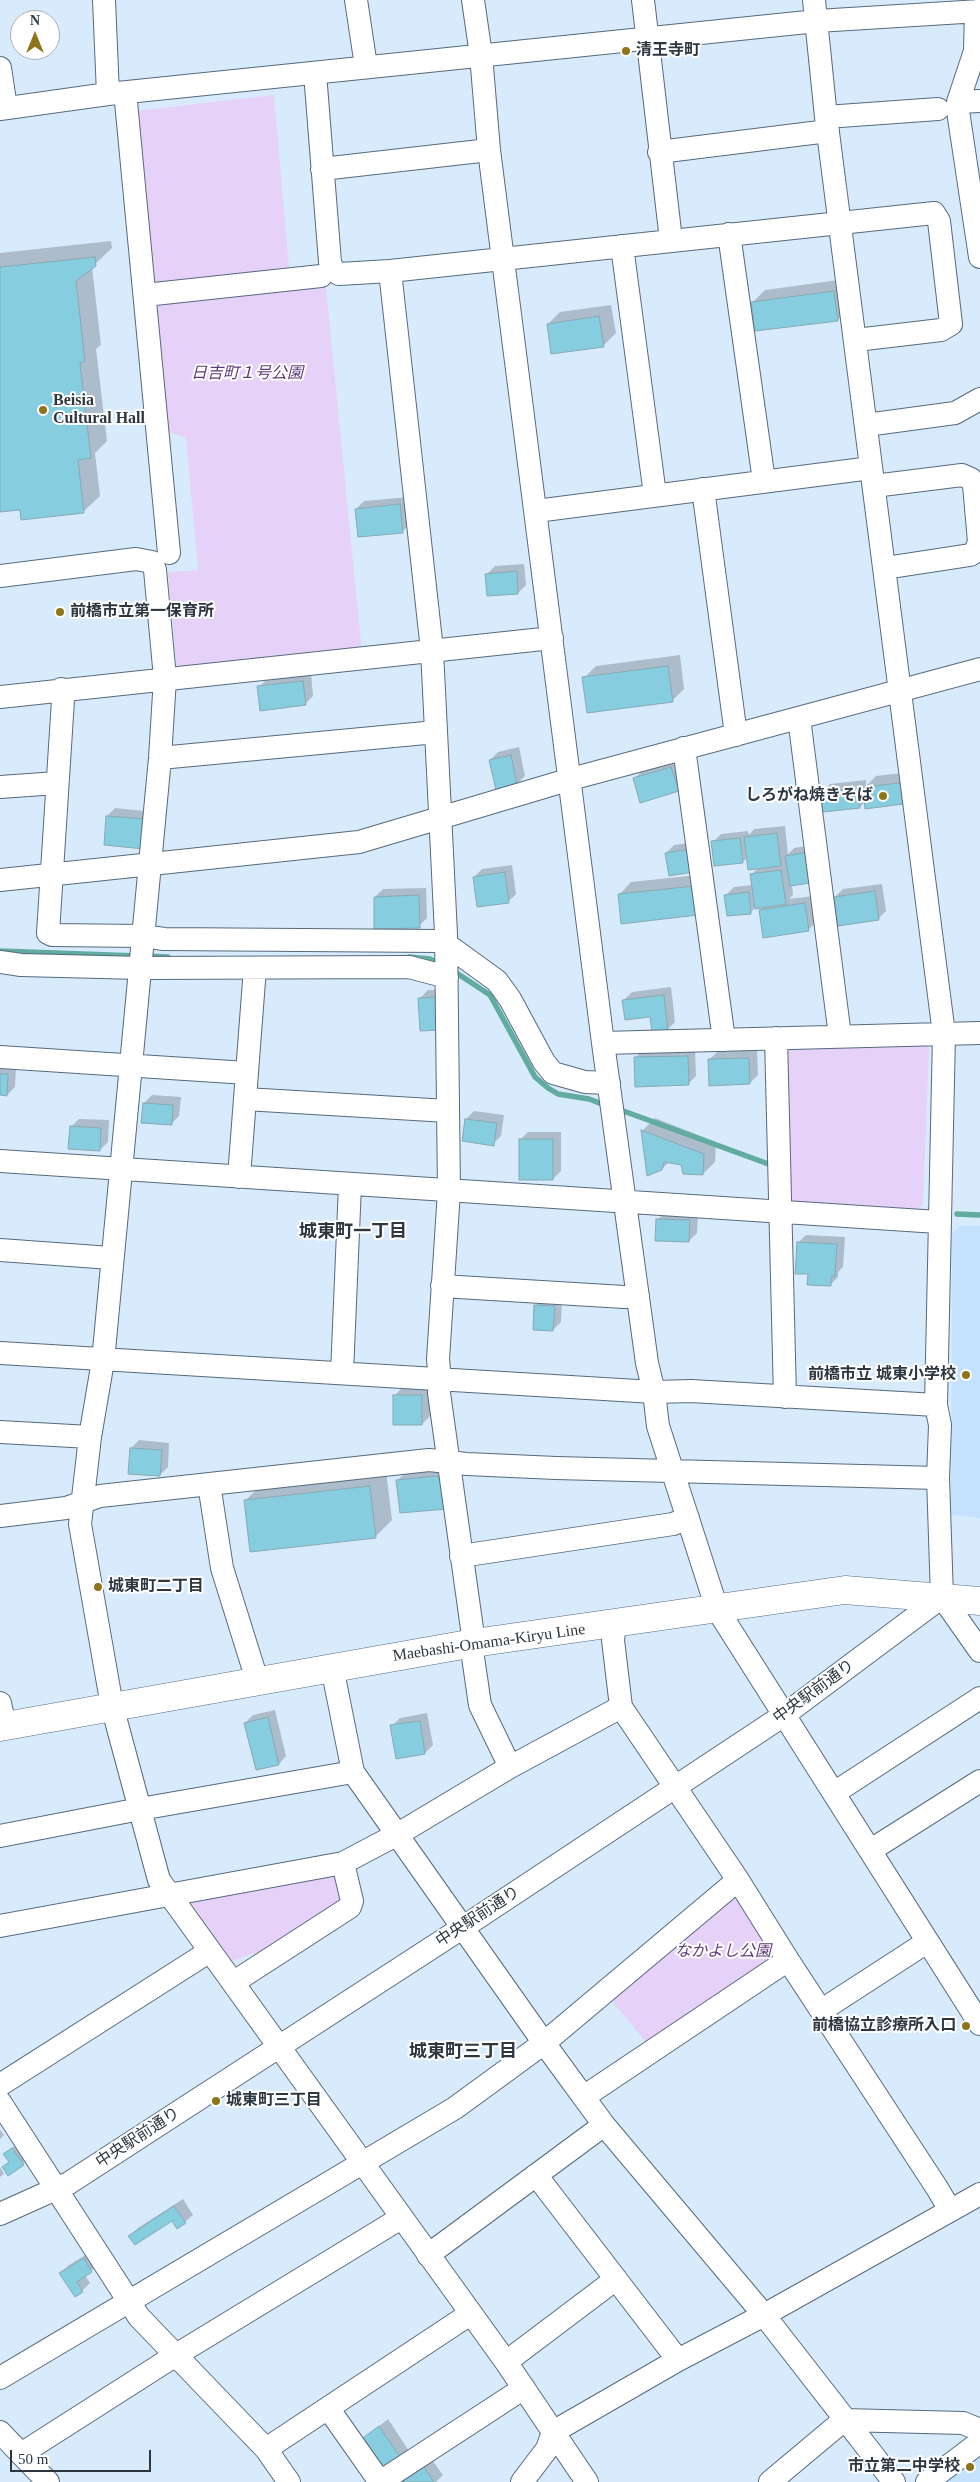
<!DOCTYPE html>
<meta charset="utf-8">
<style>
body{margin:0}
#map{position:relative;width:980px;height:2482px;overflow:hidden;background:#d8ebfd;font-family:"Times New Roman",serif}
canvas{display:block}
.north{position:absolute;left:10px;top:10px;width:50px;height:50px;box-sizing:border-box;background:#fff;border:1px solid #abafb3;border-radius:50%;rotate:0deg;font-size:14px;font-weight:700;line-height:20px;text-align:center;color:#2e3740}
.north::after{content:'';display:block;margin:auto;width:18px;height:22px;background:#8f751a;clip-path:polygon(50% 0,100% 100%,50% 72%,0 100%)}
.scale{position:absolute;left:10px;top:2450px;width:141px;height:22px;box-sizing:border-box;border:2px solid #2e3740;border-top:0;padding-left:6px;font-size:15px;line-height:18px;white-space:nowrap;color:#2e3740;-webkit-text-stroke:4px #fff;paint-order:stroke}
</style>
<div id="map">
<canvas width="980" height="2482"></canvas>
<div class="north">N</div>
<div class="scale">50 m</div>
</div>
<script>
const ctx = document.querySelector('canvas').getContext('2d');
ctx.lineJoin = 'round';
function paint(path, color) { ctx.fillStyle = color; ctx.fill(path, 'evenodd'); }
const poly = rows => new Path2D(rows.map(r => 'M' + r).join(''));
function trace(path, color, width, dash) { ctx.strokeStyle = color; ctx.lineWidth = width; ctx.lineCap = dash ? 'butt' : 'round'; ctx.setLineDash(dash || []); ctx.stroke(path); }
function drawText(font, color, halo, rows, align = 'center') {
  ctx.font = font + ' "Times New Roman","Noto Sans JP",serif'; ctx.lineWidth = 4; ctx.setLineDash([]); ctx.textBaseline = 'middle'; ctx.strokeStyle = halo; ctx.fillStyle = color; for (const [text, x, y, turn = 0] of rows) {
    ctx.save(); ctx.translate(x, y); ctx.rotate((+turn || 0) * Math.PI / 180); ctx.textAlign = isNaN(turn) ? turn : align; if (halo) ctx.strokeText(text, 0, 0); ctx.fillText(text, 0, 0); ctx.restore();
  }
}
paint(poly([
 [960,1226,980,1226,980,1518,951,1515,952,1234],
 [980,2453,980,2482,941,2482]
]), '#c4e2fe');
paint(poly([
 [274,95,291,290,326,287,362,653,177,673,168,572,198,570,186,437,166,432,135,111],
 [922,1040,929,1048,923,1204,915,1212,794,1205,790,1199,784,1053,792,1045],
 [337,1872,348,1899,259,1959,254,1953,229,1962,189,1907,194,1898],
 [738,1899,772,1953,770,1964,649,2046,611,2000,727,1901]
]), '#e6d1f8');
paint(poly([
 [111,241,112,248,92,267,101,345,96,349,107,441,95,453,100,496,83,512,21,509,0,511,0,253],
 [846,279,850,307,838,320,753,302,765,290],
 [611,305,616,333,603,346,548,324,560,312],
 [408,497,411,523,403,531,356,509,364,501],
 [524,564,526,585,518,593,487,574,495,566],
 [680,655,684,689,672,701,584,678,596,666],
 [311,673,313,696,305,704,259,687,267,679],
 [519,747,525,776,517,784,490,760,498,752],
 [679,759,686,782,678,790,634,779,642,771],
 [912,772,914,791,902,803,866,801,860,807,822,792,830,784,866,780,866,786,876,776],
 [864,786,864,788,829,792,829,790],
 [115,808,154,812,151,839,107,816],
 [785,826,788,854,794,848,820,844,792,885,793,895,789,899,813,896,816,922,808,930,760,910,764,906,756,907,751,912,726,895,734,887,753,885,751,875,759,867,748,856,743,862,713,842,721,834,748,831,749,835,754,829],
 [698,842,701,862,666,853,674,845],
 [512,865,516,894,508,902,474,877,482,869],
 [707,874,697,914,619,895,631,882],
 [882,884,886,911,878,919,835,897,843,889],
 [426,888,427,918,419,926,375,897,383,889],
 [671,987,675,1022,667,1030,651,1015,624,1000,632,992],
 [428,990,446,990,448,1021,420,998],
 [695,1049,696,1076,688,1084,635,1058,643,1050],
 [757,1050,758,1075,750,1083,709,1060,717,1052],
 [0,1066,16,1067,15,1087,7,1095,0,1094],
 [152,1095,181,1097,179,1116,171,1124,144,1103],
 [474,1111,504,1115,501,1136,493,1144,466,1119],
 [655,1118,716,1142,715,1162,703,1174,682,1164,669,1162,662,1169,648,1174,643,1130],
 [79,1119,109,1120,108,1142,100,1150,71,1127],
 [528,1132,561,1132,561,1171,553,1179,520,1140],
 [666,1211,698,1213,697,1233,689,1241,658,1219],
 [806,1235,845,1237,843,1267,838,1272,838,1277,830,1285,809,1273,798,1243],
 [543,1298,562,1298,561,1322,553,1330,535,1306],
 [402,1388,430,1388,430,1416,422,1424,394,1396],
 [139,1440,169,1443,168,1467,160,1475,131,1448],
 [445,1468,454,1499,398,1480,406,1472],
 [386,1471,392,1520,375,1537,246,1500,262,1484],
 [275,1710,286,1756,279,1764,245,1723,253,1715],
 [427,1713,433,1745,425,1753,392,1726,400,1718],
 [0,2130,4,2135,0,2139],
 [16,2145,27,2160,23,2164,3,2167,10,2162,8,2151],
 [0,2167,4,2174,0,2177],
 [183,2199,193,2215,185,2222,173,2219,130,2236,138,2228],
 [92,2251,100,2264,85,2275,90,2283,82,2291,61,2273,69,2265],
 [388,2419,409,2451,401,2459,362,2440],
 [432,2460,443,2475,436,2482,402,2482]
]), '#0003');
trace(poly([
 [0,951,138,956],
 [147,956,168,957],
 [409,957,430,959,441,965],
 [452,970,490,995,535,1077,548,1088,558,1094,589,1099,607,1106],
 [618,1109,774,1166],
 [957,1214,980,1215]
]), '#61aba1', 5.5);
const building = poly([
 [95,257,96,266,76,281,85,362,80,363,91,458,78,460,84,513,21,520,20,510,0,512,0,267,95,257],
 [834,291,838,321,755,331,751,302,834,291],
 [599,316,604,347,551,354,547,324,599,316],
 [400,504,403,533,358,537,355,509,400,504],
 [517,571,518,594,487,596,485,574,517,571],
 [668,666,673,702,587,713,582,677,668,666],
 [303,681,306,705,260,711,257,686,303,681],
 [511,755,517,785,496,790,489,760,511,755],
 [671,767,679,791,640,803,633,778,671,767],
 [900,783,903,804,865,809,863,787,900,783],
 [858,788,860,808,823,812,821,792,858,788],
 [106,816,146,819,144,849,104,845,106,816],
 [777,833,781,866,748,870,744,837,777,833],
 [740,838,743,863,714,866,711,841,740,838],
 [690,849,693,872,669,876,665,853,690,849],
 [812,851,817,882,790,886,785,856,812,851],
 [781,870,786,904,755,909,750,874,781,870],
 [505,872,509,903,477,907,473,877,505,872],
 [695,886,698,915,621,924,618,894,695,886],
 [875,891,879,920,838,926,834,897,875,891],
 [749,892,751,914,727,916,724,895,749,892],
 [419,895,420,928,374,929,374,897,419,895],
 [805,903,809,931,763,938,759,910,805,903],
 [664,995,668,1031,652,1033,650,1017,625,1020,622,1000,664,995],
 [439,997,441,1030,420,1031,418,998,439,997],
 [688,1056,689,1085,635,1087,634,1057,688,1056],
 [749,1058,750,1084,709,1086,708,1059,749,1058],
 [0,1074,8,1074,7,1096,0,1095,0,1074],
 [143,1103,173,1105,172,1125,141,1123,143,1103],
 [465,1119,497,1123,494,1146,462,1141,465,1119],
 [70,1126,101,1128,100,1151,68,1149,70,1126],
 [641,1130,704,1154,703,1175,683,1174,681,1165,664,1162,662,1170,647,1176,641,1130],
 [519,1139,553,1139,553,1180,519,1180,519,1139],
 [656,1219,690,1220,689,1242,655,1241,656,1219],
 [797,1242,837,1244,835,1277,831,1276,831,1286,807,1285,808,1274,795,1274,797,1242],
 [534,1305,555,1306,553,1331,533,1330,534,1305],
 [393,1395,422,1395,422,1425,393,1425,393,1395],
 [130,1448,162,1450,160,1476,128,1474,130,1448],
 [437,1476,445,1484,447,1509,400,1513,396,1480,437,1476],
 [370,1486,376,1538,250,1552,244,1500,370,1486],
 [268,1717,279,1765,256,1770,244,1723,268,1717],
 [420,1721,425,1754,396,1759,390,1725,420,1721],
 [12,2148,24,2165,8,2176,2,2167,9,2162,3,2154,12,2148],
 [174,2206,186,2223,177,2229,172,2221,135,2245,128,2236,174,2206],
 [84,2258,92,2272,77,2282,83,2292,75,2297,59,2273,84,2258],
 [379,2426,402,2460,383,2473,360,2440,379,2426],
 [424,2467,434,2482,402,2482,424,2467]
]);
paint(building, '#85cddf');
trace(building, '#87a9b2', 1);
const minor = poly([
 [104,0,108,94],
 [356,0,366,66],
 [473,0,481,55,489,150,603,1043,647,1363,654,1392,658,1426,717,1609,980,2024],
 [643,0,671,240],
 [976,11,975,51,958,102,958,111,980,257],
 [0,68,6,108],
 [315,73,330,262,333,270,339,274,390,271,934,213,939,221,951,324,941,330,856,340],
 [126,102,169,553],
 [958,102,980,101],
 [0,109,108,94,817,21,980,11],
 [826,117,938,109],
 [659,152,828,131],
 [322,169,489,150],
 [729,234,764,481],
 [622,246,655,495],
 [390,271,432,650,446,934,449,1191,438,1359,440,1380,439,1393,474,1643,473,1657,480,1705,510,1767],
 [145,295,321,276],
 [866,425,955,413,980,399],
 [874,486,962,475,971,479,974,485,979,542,975,552,970,555,885,568],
 [703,489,736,735],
 [536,511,871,468],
 [0,576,136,559,152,562,155,570,165,678,160,758,103,1361,90,1437,80,1524,112,1706,159,1880,506,2362,587,2482],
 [61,689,63,700,48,933,52,935,143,936,164,939,438,941,446,944,497,981,510,999,544,1062,553,1073,585,1082,609,1083],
 [0,697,552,638],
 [799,718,840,1036],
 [684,748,724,1040],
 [160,758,436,732],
 [0,787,57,783],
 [0,880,359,842,571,779,980,669],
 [0,962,21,965,141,968,409,967,447,977],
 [776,1038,785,1397],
 [603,1043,980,1033],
 [0,1057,247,1073],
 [245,1099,448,1111],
 [0,1161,938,1222],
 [239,1177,255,968],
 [0,1250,111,1258],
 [442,1286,624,1297,638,1296],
 [0,1353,654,1392,691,1391,936,1405,944,1034,826,117,814,0],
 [342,1373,350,1185],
 [936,1405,940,1425,938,1478,942,1597,980,1651],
 [0,1432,90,1437],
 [209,1484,222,1568,257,1680],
 [0,1516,66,1508,100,1496,429,1460,467,1464,556,1468,938,1478],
 [461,1556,673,1524,688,1518],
 [332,1667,353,1772,544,2043,604,2125,764,2315,894,2482],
 [0,1703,5,1726],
 [621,1707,738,1880,788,1960,937,2188,950,2210],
 [834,1793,980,1698],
 [0,1836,140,1809,353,1772],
 [871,1850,980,1781],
 [0,1926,343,1863,398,1834,510,1767,621,1707,613,1640,615,1624],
 [234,1982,350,1907,352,1901,343,1863],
 [822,2010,927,1942],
 [0,2085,210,1951],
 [585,2096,788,1960],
 [0,2102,139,2317,266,2449,289,2482],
 [536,2175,678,2360],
 [0,2214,69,2183,462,1928,784,1715,942,1597],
 [428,2255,604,2125],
 [506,2362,616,2279],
 [0,2378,455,2108,544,2043,738,1880],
 [328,2408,380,2482,524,2388],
 [0,2432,48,2482],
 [266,2449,470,2314],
 [21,2454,176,2355,401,2218],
 [522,2482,547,2449,553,2432,678,2360,764,2315,980,2194],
 [770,2482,844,2420,963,2423,980,2430],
 [927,2482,980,2442]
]);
const major = poly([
 [0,1727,474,1643,845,1590,980,1601]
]);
trace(minor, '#566a7e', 24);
trace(major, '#566a7e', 29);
trace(minor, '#fff', 22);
trace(major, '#fff', 28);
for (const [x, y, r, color] of [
 [626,51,5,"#8f751a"],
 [43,410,5,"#8f751a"],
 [60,612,5,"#8f751a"],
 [883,796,5,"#8f751a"],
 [966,1375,5,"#8f751a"],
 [98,1587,5,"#8f751a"],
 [966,2026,5,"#8f751a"],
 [216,2101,5,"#8f751a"],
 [970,2467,5,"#8f751a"]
]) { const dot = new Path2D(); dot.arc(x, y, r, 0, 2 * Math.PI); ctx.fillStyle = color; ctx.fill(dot); trace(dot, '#fff', 2); }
drawText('bold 16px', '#2e3740', '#fff', [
 ["清王寺町",636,51],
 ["Beisia",53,401],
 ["Cultural Hall",53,419],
 ["前橋市立第一保育所",70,612],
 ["しろがね焼きそば",873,796,"right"],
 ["前橋市立 城東小学校",956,1375,"right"],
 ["城東町二丁目",108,1587],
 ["前橋協立診療所入口",956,2026,"right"],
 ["城東町三丁目",226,2101],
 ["市立第二中学校",960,2467,"right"]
], 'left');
drawText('italic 16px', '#5e3b78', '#fff', [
 ["日吉町１号公園",247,374],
 ["なかよし公園",723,1952]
]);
drawText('16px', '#2e3740', '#fff', [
 ["Maebashi-Omama-Kiryu Line",489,1643,-8],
 ["中央駅前通り",814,1692,-36],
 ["中央駅前通り",478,1917,-33],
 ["中央駅前通り",138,2138,-33]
]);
drawText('bold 18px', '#2e3740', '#fff', [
 ["城東町一丁目",353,1232],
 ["城東町三丁目",463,2052]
]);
</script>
